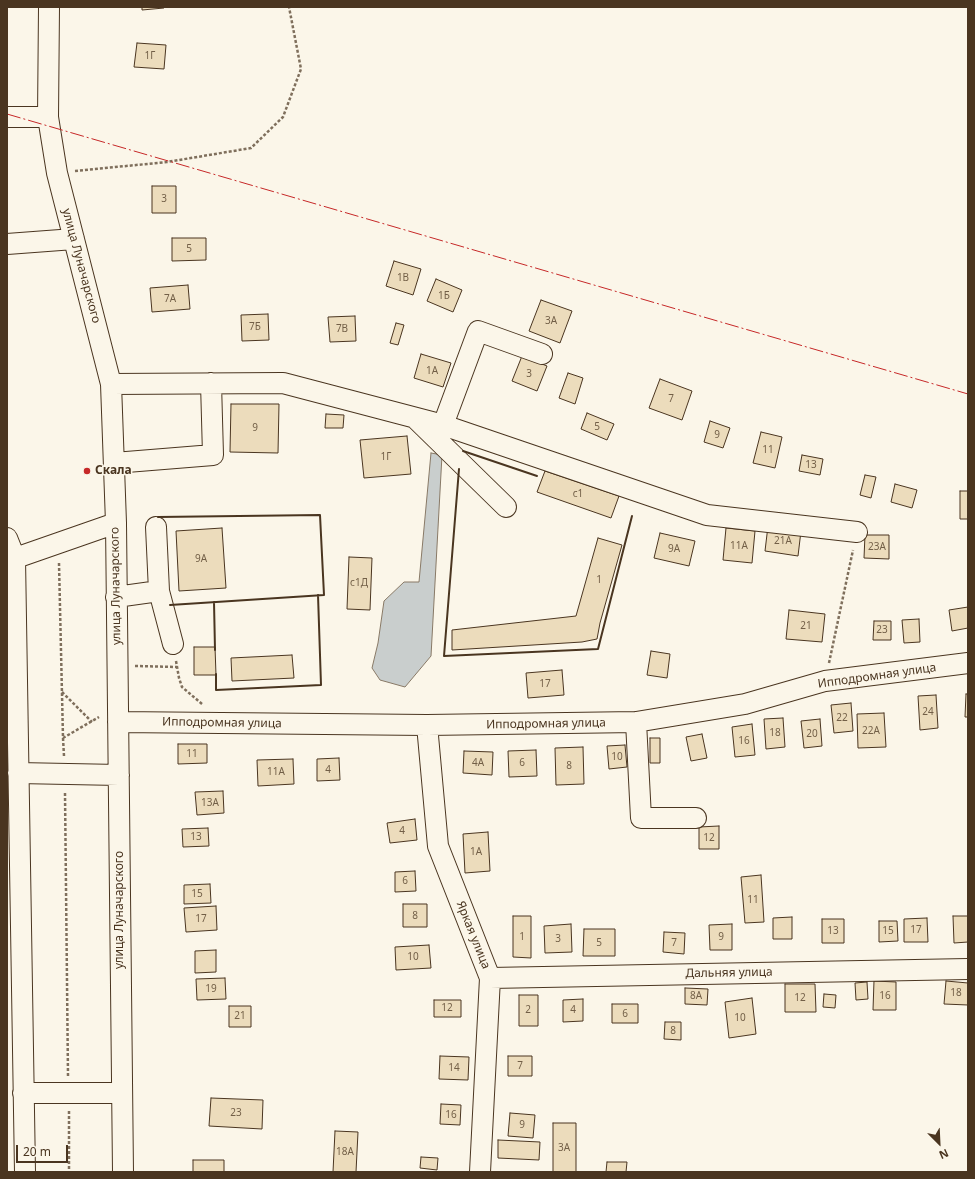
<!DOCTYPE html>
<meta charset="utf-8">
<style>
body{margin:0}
#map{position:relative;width:975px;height:1179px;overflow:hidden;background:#fbf6e9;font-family:"Noto Sans",sans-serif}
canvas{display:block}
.frame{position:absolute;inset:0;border:8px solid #4a3520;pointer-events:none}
.north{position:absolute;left:919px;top:1123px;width:40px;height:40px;-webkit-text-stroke:3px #fbf6e9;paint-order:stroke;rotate:156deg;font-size:11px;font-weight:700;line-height:16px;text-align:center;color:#4a3520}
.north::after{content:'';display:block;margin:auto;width:14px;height:18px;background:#4a3520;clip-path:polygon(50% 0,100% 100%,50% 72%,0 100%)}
.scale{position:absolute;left:16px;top:1145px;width:52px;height:18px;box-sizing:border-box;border:2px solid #4a3520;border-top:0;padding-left:5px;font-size:12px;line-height:14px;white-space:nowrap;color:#4a3520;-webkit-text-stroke:3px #fbf6e9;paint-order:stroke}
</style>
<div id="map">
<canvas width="975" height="1179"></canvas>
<div class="frame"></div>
<div class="north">N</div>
<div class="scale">20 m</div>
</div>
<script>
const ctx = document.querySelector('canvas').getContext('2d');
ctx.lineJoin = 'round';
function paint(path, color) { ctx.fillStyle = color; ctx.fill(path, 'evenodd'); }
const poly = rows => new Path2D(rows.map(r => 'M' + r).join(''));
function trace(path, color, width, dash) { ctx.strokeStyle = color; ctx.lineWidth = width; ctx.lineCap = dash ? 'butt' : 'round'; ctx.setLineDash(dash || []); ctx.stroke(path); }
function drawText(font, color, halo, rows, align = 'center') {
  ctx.font = font + ' "Noto Sans",sans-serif'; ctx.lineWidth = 3; ctx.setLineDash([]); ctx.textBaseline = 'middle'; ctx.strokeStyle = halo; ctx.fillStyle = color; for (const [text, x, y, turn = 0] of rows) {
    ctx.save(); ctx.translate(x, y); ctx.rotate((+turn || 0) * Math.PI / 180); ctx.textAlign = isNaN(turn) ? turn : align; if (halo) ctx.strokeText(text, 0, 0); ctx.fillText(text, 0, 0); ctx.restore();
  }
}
const water = poly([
 [431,453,442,455,431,656,405,687,380,680,372,668,378,643,384,601,404,582,419,582,431,453]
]);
paint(water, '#c9cecd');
trace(water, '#887966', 1);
const building = poly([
 [142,7,164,7,164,8,142,10,142,7],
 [137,43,166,45,164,69,134,67,137,43],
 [152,186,176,186,176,213,152,213,152,186],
 [172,238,206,238,206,260,172,261,172,238],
 [394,261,421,269,413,295,386,286,394,261],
 [436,279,462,290,453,312,427,301,436,279],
 [188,285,190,309,152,312,150,288,188,285],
 [541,300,572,311,560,343,529,331,541,300],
 [268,314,269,340,242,341,241,315,268,314],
 [355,316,356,341,330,342,328,317,355,316],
 [396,323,404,325,398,345,390,343,396,323],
 [421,354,451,363,443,387,414,378,421,354],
 [522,356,547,366,537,391,512,381,522,356],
 [568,373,583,378,575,404,559,398,568,373],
 [660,379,692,391,682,420,649,408,660,379],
 [231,404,279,404,278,453,230,452,231,404],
 [587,413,614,424,607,440,581,429,587,413],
 [326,414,344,415,343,428,325,428,326,414],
 [710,421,730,428,723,448,704,442,710,421],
 [761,432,782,437,775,468,753,463,761,432],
 [407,436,411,474,364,478,360,440,407,436],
 [802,455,823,459,820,475,799,471,802,455],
 [545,471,619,496,611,518,537,492,545,471],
 [865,475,876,477,871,498,860,495,865,475],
 [895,484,917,490,912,508,891,502,895,484],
 [960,491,968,491,968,519,960,519,960,491],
 [768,526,801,531,798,556,765,551,768,526],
 [222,528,226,588,179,591,176,531,222,528],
 [726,528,755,531,752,563,723,560,726,528],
 [660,533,695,541,689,566,654,558,660,533],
 [865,535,889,535,889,559,864,558,865,535],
 [598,538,622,545,600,623,597,639,582,642,452,650,452,630,576,616,598,538],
 [349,557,372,558,370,610,347,609,349,557],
 [968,607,968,628,952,631,949,610,968,607],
 [789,610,825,614,822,642,786,639,789,610],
 [919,619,920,642,904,643,902,620,919,619],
 [874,621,891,621,891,640,873,640,874,621],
 [194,647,215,647,216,675,194,675,194,647],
 [651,651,670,654,667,678,647,675,651,651],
 [292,655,294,678,232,681,231,658,292,655],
 [562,670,564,695,528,698,526,673,562,670],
 [966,694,968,694,968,717,965,717,966,694],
 [936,695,938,728,920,730,918,696,936,695],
 [851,703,853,731,834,733,831,705,851,703],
 [884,713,886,747,858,748,857,714,884,713],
 [783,718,785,747,766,749,764,719,783,718],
 [820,719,822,746,804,748,801,721,820,719],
 [752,724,755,755,735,757,732,727,752,724],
 [702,734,707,758,691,761,686,737,702,734],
 [650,738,660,738,660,763,650,763,650,738],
 [178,744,207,744,207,763,178,764,178,744],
 [625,745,627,767,609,769,607,746,625,745],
 [583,747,584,784,556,785,555,748,583,747],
 [536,750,537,776,509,777,508,751,536,750],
 [464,751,493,752,492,775,463,773,464,751],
 [339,758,340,780,317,781,317,759,339,758],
 [293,759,294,784,258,786,257,760,293,759],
 [223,791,224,813,197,815,195,792,223,791],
 [415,819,417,840,390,843,387,823,415,819],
 [719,826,719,849,699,849,699,827,719,826],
 [208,828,209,846,183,847,182,829,208,828],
 [488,832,490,871,465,873,463,834,488,832],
 [415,871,416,891,395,892,395,872,415,871],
 [761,875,764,922,745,923,741,877,761,875],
 [210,884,211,903,184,904,184,885,210,884],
 [403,904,427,904,427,927,403,927,403,904],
 [216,906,217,930,186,932,184,908,216,906],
 [513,916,531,916,531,958,513,957,513,916],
 [953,916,968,916,968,942,954,943,953,916],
 [792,917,792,939,773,939,773,918,792,917],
 [927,918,928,942,904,942,904,919,927,918],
 [822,919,844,919,844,943,822,943,822,919],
 [879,921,897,921,898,941,879,942,879,921],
 [571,924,572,952,545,953,544,926,571,924],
 [732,924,732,950,710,950,709,925,732,924],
 [584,929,615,929,615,956,583,956,584,929],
 [664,932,685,933,684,954,663,952,664,932],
 [429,945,431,968,396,970,395,947,429,945],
 [216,950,216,972,195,973,195,951,216,950],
 [225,978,226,999,197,1000,196,979,225,978],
 [874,981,896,982,896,1010,873,1010,874,981],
 [946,981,968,983,968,1005,944,1004,946,981],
 [867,982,868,999,856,1000,855,983,867,982],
 [785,984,815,984,816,1012,785,1012,785,984],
 [685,988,708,989,707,1005,685,1004,685,988],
 [824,994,836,995,835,1008,823,1007,824,994],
 [519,995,538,995,538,1026,519,1026,519,995],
 [752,998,756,1034,729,1038,725,1002,752,998],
 [583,999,583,1021,563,1022,563,1000,583,999],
 [434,1000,461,1000,461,1017,434,1017,434,1000],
 [612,1004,638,1004,638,1023,612,1023,612,1004],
 [229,1006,251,1006,251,1027,229,1027,229,1006],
 [665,1022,681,1022,681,1040,664,1039,665,1022],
 [440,1056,469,1057,468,1080,439,1079,440,1056],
 [508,1056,532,1056,532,1076,508,1076,508,1056],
 [211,1098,263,1100,262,1129,209,1126,211,1098],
 [441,1104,461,1105,460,1125,440,1124,441,1104],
 [510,1113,535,1115,533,1138,508,1136,510,1113],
 [553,1123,576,1123,576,1172,553,1172,553,1123],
 [335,1131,358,1132,356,1172,333,1172,335,1131],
 [498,1140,540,1142,539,1160,498,1158,498,1140],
 [421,1157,438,1158,437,1170,420,1168,421,1157],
 [193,1160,224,1160,224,1172,193,1172,193,1160],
 [607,1162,627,1162,626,1172,606,1172,607,1162]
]);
paint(building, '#ecdcbc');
trace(building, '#4a3520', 1);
const minor = poly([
 [49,7,48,117,57,173,111,384,116,523,123,1172],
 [7,117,48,117],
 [7,244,74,239],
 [111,384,283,383,443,425,707,515,857,532],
 [416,419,506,507],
 [443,425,478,331,542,354],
 [114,463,213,455,211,383],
 [7,538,15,558,25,1172],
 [7,561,116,523],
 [159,591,173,644],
 [116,597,159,591,156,527],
 [118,722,427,725,636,722,745,704,825,681,968,663],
 [636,722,641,818,696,818],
 [427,725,438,846,490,978,480,1172],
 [18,773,119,775],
 [490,978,968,969],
 [23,1093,121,1093]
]);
trace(minor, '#4a3520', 22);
trace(poly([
 [75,171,167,162,251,148,283,117,301,69,289,7],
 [59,563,63,738,99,717],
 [176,661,179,678,182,687,202,704],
 [829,663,853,550],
 [135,666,177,667],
 [62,692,92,722],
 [63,738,64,756],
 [65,793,68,1076],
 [69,1111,69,1172]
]), '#7f6f5c', 2.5, [3, 2]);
trace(minor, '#fbf6e9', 20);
trace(poly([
 [463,451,537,476],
 [459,469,444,656,598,649,632,516],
 [158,517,320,515,324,595,170,605],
 [214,602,215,650],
 [216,674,216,690,321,685,318,595]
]), '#4a3520', 2);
trace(poly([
 [7,114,968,394]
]), '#c62828', 1, [14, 3, 2, 3]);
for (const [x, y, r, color] of [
 [87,471,4,"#c62828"]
]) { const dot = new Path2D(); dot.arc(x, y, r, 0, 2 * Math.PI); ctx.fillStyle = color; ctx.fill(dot); trace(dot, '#fbf6e9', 1.5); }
drawText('10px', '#725f47', null, [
 ["1Г",150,56],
 ["3",164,199],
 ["5",189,249],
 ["1В",403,278],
 ["1Б",444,296],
 ["7А",170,299],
 ["3А",551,321],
 ["7Б",255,327],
 ["7В",342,329],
 ["1А",432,371],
 ["3",529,374],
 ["7",671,399],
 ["5",597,427],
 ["9",255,428],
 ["9",717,435],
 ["11",768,450],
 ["1Г",386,457],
 ["13",811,465],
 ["с1",578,494],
 ["21А",783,541],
 ["11А",739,546],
 ["23А",877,547],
 ["9А",674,549],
 ["9А",201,559],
 ["1",599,580],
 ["с1Д",359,583],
 ["21",806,626],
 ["23",882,630],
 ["17",545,684],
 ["24",928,712],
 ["22",842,718],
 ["22А",871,731],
 ["18",775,733],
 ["20",812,734],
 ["16",744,741],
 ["11",192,754],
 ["10",617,757],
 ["4А",478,763],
 ["6",522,763],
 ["8",569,766],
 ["4",328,770],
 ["11А",276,772],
 ["13А",210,803],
 ["4",402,831],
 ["13",196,837],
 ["12",709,838],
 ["1А",476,852],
 ["6",405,881],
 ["15",197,894],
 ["11",753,900],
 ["8",415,916],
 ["17",201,919],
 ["17",916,930],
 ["13",833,931],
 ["15",888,931],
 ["1",522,937],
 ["9",721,937],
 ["3",558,939],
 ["5",599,943],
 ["7",674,943],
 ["10",413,957],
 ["19",211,989],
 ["18",956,993],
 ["8А",696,996],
 ["16",885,996],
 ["12",800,998],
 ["12",447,1008],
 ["2",528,1010],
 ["4",573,1010],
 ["6",625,1014],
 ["21",240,1016],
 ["10",740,1018],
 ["8",673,1031],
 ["7",520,1066],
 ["14",454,1068],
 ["23",236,1113],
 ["16",451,1115],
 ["9",522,1125],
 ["3А",564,1148],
 ["18А",345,1152]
]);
drawText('12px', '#4a3520', '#fbf6e9', [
 ["улица Луначарского",81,266,75],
 ["улица Луначарского",116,586,-91],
 ["Ипподромная улица",877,676,-8],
 ["Ипподромная улица",222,723,1],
 ["Ипподромная улица",546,724,-1],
 ["улица Луначарского",120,910,-90],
 ["Яркая улица",473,935,68],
 ["Дальняя улица",729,973,-1]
]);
drawText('bold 12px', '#4a3520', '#fbf6e9', [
 ["Скала",95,471]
], 'left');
</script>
